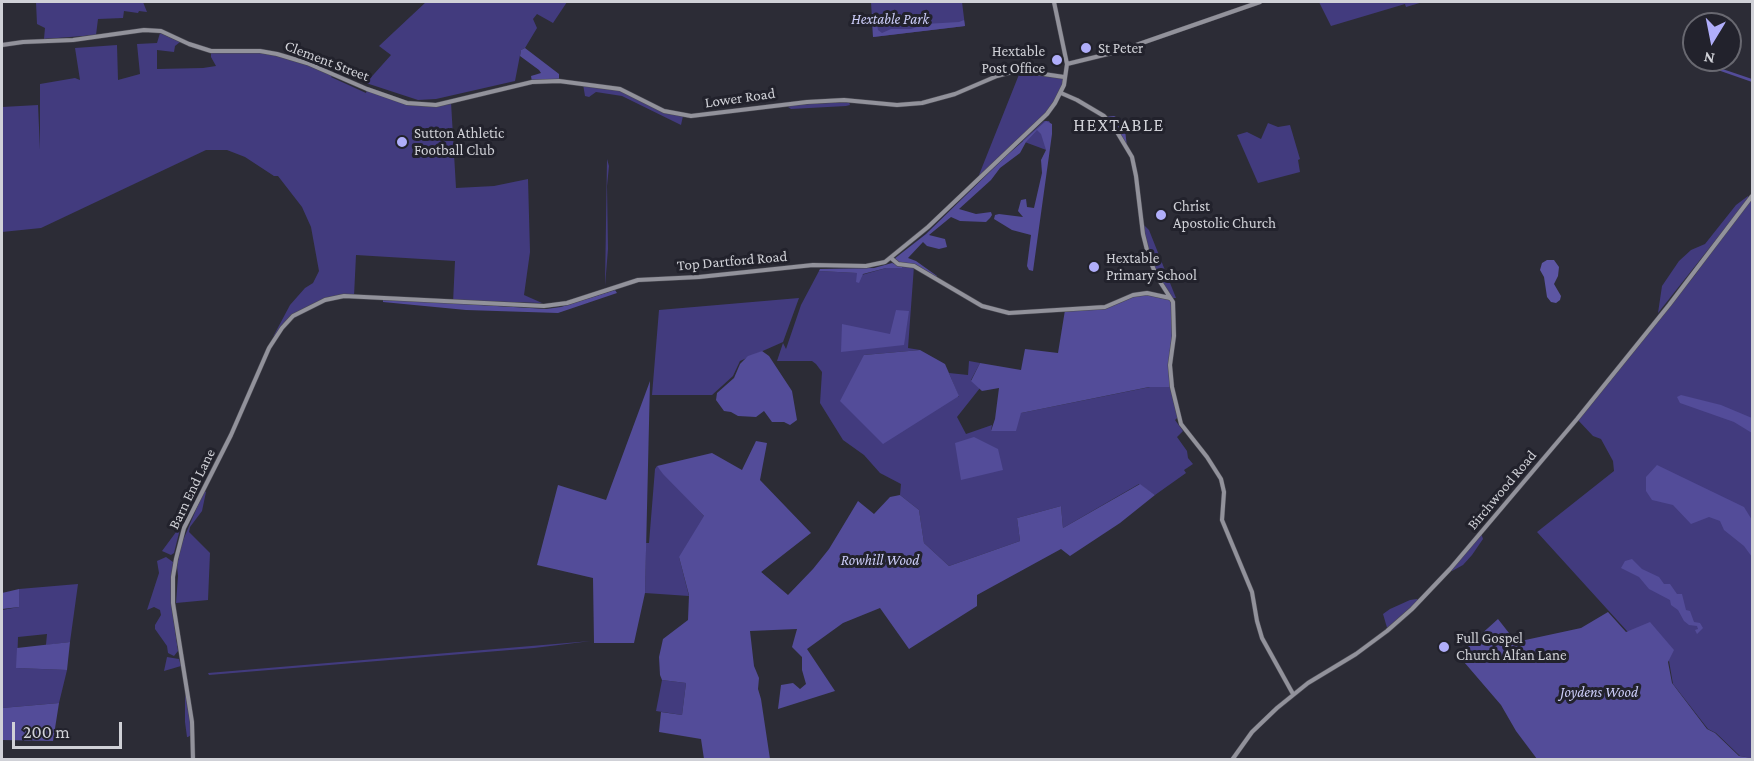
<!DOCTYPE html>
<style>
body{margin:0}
#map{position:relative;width:1754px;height:761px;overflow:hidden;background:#2c2c36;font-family:"Crimson Pro",serif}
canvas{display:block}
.frame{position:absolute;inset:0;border:3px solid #d0d1d7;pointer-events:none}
.north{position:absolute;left:1682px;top:12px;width:60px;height:60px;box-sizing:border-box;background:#22222c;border:2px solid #686870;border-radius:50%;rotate:190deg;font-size:16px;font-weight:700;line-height:24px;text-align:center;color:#d0d1d7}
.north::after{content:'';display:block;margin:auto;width:21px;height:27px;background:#b0aefa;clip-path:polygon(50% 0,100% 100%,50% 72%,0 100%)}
.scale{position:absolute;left:12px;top:722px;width:110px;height:27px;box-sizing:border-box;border:3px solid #d0d1d7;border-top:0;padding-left:8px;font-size:18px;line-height:21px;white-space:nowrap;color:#d0d1d7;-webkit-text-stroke:4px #22222c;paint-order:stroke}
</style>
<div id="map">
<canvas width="1754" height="761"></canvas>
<div class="frame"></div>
<div class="north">N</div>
<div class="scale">200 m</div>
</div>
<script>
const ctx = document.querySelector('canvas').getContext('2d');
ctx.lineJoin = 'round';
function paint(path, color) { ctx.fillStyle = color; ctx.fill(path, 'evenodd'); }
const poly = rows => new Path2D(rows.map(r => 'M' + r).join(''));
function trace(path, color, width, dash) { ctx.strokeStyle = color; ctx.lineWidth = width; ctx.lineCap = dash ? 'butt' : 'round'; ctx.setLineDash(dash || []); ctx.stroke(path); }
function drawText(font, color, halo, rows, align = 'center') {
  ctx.font = font + ' "Crimson Pro",serif'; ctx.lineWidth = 6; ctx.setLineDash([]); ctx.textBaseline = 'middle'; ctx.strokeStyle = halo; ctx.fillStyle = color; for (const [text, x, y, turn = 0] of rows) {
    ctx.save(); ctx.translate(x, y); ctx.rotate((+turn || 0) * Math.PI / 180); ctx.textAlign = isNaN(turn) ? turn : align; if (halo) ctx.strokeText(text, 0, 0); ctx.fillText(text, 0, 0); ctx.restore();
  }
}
paint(poly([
 [36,2,143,2,147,12,139,11,138,13,124,11,123,18,98,19,96,35,44,39,45,28,37,24],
 [426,2,567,2,553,23,537,14,533,19,537,28,525,48,521,50,515,81,436,99,418,100,366,83,391,55,379,46],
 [871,2,962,2,965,26,873,37],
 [1319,2,1423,2,1406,7,1405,4,1331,26],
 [160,33,180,42,175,46,174,52,157,50,157,69,203,68,216,66,211,57,211,51,260,51,307,63,333,75,331,77,366,93,367,89,398,101,426,106,451,102,456,188,494,186,528,179,530,252,524,295,542,303,475,301,453,303,455,261,356,255,354,296,335,297,293,316,273,337,290,305,305,288,313,283,319,271,311,227,302,207,278,176,274,176,245,157,227,150,206,150,41,228,2,232,2,107,38,105,40,150,40,84,75,78,80,80,75,48,117,45,118,80,140,74,137,44,157,43],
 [1020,72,1064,77,1064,84,1047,114,977,180],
 [583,84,615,88,656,107,683,116,681,125,622,96,596,92,589,97,585,96],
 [849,102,850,105,846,106,791,109,788,107,790,105],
 [1044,121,1049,121,1052,126,1049,151,1022,141],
 [1268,123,1278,127,1290,125,1300,159,1298,160,1300,172,1258,183,1237,135,1247,132,1261,139],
 [607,159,609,166,607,186,608,249,605,286],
 [1748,196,1749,198,1658,313,1662,286,1679,261,1691,250,1705,244,1736,205],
 [1752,197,1752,757,1751,758,1740,756,1716,733,1708,729,1673,684,1669,661,1644,640,1627,631,1537,532,1614,471,1613,461,1601,439,1593,436,1577,419,1695,275,1722,235],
 [1142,223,1149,230,1176,298,1171,298,1157,277,1149,258],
 [902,264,914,266,908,348,920,350,864,355,959,397,949,373,968,375,969,361,980,363,971,380,980,388,957,417,966,434,992,425,991,431,1021,413,1150,387,1172,387,1178,417,1175,420,1183,431,1177,437,1187,451,1188,458,1193,464,1184,470,1186,473,1155,495,1139,484,1063,528,1061,506,1017,518,1020,541,949,566,924,543,919,510,900,495,901,484,880,473,864,455,843,440,820,403,822,372,816,364,812,361,777,361,783,343,786,349,801,305,819,271,857,273,858,276,886,268,896,268],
 [799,298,783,342,740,361,733,376,712,395,652,395,659,310],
 [657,466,704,516,769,561,761,572,787,595,692,554,679,557,689,596,645,593,646,543,649,543,655,469],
 [204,491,206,492,202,511,190,527,189,532,210,553,208,600,176,603,178,576,177,566,181,545],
 [179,528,180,529,174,553,171,555,162,551],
 [1481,533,1483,539,1472,555,1463,565,1452,571,1450,570],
 [166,557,173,562,171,602,178,651,174,656,168,653,167,646,155,629,155,625,161,615,160,610,154,607,147,610,159,573,157,561],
 [78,584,70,642,46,645,47,634,18,637,17,668,67,670,59,703,2,708,2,610,19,607,19,589],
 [1417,599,1420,602,1388,631,1383,614,1390,609,1410,600],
 [591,641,534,648,209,675,208,673],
 [167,657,179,659,181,666,164,671],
 [662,680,686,683,682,715,656,711],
 [185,691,191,728,191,735,188,737,187,737,185,722]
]), '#423b7e');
paint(poly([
 [872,13,876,17,878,30,882,33,891,29,911,29,925,24,959,22,964,20,965,26,873,37],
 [525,48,559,74,559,81,532,82,531,76,541,73,539,70,520,56,521,50],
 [1693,59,1752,79,1752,82,1692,61],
 [1114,116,1124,121,1127,147,1105,117],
 [1046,121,1052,124,1052,134,1033,271,1029,270,1027,266,1031,235,1012,230,994,219,995,215,999,214,1023,217,1018,211,1021,200,1026,199,1027,207,1034,208,1042,173,1041,160,1046,150,1041,134,1037,130,1026,142,1020,153,1000,168,991,180,959,209,976,214,991,212,992,215,990,218,986,222,960,221,951,217,929,235,945,239,947,247,939,249,927,246,923,242,908,258,916,261,937,276,936,278,915,265,899,263,894,259,926,234,1006,156],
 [892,263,902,266,902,268,886,268,863,274,859,283,856,282,857,273,819,271,820,269,874,268],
 [615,290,617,293,558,313,466,310,383,302,383,299,546,309,561,307],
 [1147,293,1169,298,1173,302,1174,316,1170,365,1172,387,1149,387,1021,413,1016,431,991,431,995,419,999,388,982,391,971,381,980,363,1021,370,1025,349,1058,353,1065,310,1105,307,1134,295],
 [896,310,909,311,904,345,841,352,842,324,890,334],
 [920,350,945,364,959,396,883,444,840,401,864,355],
 [762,351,769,356,792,391,797,420,790,425,784,422,772,422,764,411,756,417,738,416,731,412,724,411,716,400,717,393,734,378,740,364,748,356],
 [650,381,645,593,634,643,594,643,593,578,537,565,558,485,606,500],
 [1681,395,1721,405,1752,418,1752,433,1734,422,1680,403,1677,397],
 [974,437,998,449,1003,470,961,480,955,443],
 [756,441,767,443,760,480,811,533,761,572,788,595,813,569,829,549,858,501,874,514,890,497,900,495,919,510,924,543,949,566,1020,541,1017,518,1061,506,1063,528,1140,484,1155,495,1120,523,1070,556,1061,549,977,595,977,606,909,649,880,608,843,623,807,649,835,691,778,709,781,685,793,683,800,689,806,684,802,670,802,657,792,647,797,629,750,631,754,666,759,678,758,689,761,699,770,759,704,759,701,739,659,732,661,712,682,715,686,683,662,680,660,675,659,657,663,639,688,620,689,595,679,557,704,516,663,474,657,466,712,453,742,470],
 [1657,465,1744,507,1752,520,1752,557,1744,546,1724,530,1720,521,1709,517,1691,524,1673,505,1652,500,1646,491,1646,477],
 [1632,559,1642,569,1659,577,1664,584,1670,584,1677,594,1682,594,1686,610,1690,611,1694,622,1700,623,1703,628,1697,634,1695,630,1698,629,1697,626,1689,625,1684,621,1678,610,1671,605,1670,600,1649,589,1639,577,1621,568,1625,561],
 [19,589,19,607,2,609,2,593],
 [1608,612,1626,632,1650,622,1674,650,1668,662,1672,683,1707,729,1715,733,1739,756,1752,758,1752,759,1537,759,1516,731,1501,705,1458,655,1498,619,1516,642,1581,628],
 [70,642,67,670,16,668,17,648],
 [59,703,53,741,2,740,2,708]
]), '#534c99');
paint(poly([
 [1547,260,1554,260,1559,267,1558,276,1554,284,1561,296,1560,300,1556,303,1551,302,1547,297,1544,277,1540,270,1542,263]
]), '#5d56a4');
const secondary = poly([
 [2,45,23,42,73,40,144,30,161,31,189,44,211,51,260,51,277,54,307,63,367,89,407,103,436,105,532,82,559,81,620,89,664,111,691,116,807,102,844,100,897,105,922,103,955,94,997,76,1012,72,1030,72,1064,77],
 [1067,64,1116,52,1260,2],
 [1061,93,1077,100,1104,116,1114,127,1132,157,1136,176,1143,234,1149,258,1157,277,1173,302,1174,336,1170,365,1172,387,1181,424,1207,457,1221,479,1224,492,1222,520,1252,592,1257,621,1262,638,1293,694],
 [891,258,898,264,914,266,982,306,1009,313,1105,307,1133,295,1147,293,1170,298],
 [193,760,192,722,173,603,173,577,176,559,184,528,231,435,269,348,282,328,293,316,325,300,344,296,544,306,567,303,638,280,699,277,813,265,866,266,885,262,928,227,1047,114,1055,103,1064,85,1067,64,1054,2],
 [1232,760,1252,732,1277,708,1308,683,1356,654,1387,631,1412,609,1450,569,1577,419,1669,305,1752,196]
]);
trace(secondary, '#4a4a53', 5);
trace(secondary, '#92929b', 4);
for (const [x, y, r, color] of [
 [1086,48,6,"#b0aefa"],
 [1057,60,6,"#b0aefa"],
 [402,142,6,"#b0aefa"],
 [1161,215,6,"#b0aefa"],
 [1094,267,6,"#b0aefa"],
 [1444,647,6,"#b0aefa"]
]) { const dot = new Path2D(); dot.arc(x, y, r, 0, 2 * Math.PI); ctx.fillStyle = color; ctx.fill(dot); trace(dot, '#22222c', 2); }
drawText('italic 15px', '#cccdf8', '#22222c', [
 ["Hextable Park",890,19],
 ["Rowhill Wood",880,560],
 ["Joydens Wood",1599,692]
]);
drawText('15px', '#d0d1d7', '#22222c', [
 ["St Peter",1098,48],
 ["Hextable",1045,51,"right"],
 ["Post Office",1045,68,"right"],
 ["Sutton Athletic",414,133],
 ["Football Club",414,150],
 ["Christ",1173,206],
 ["Apostolic Church",1173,223],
 ["Hextable",1106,258],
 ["Primary School",1106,275],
 ["Full Gospel",1456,638],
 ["Church Alfan Lane",1456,655]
], 'left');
drawText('15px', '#d0d1d7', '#22222c', [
 ["Clement Street",327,61,21],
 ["Lower Road",740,98,-8],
 ["Top Dartford Road",732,261,-5],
 ["Barn End Lane",192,489,-64],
 ["Birchwood Road",1502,490,-50]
]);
ctx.letterSpacing = '1.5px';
drawText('18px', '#d0d1d7', '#22222c', [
 ["HEXTABLE",1119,125]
]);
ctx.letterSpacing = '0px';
</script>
